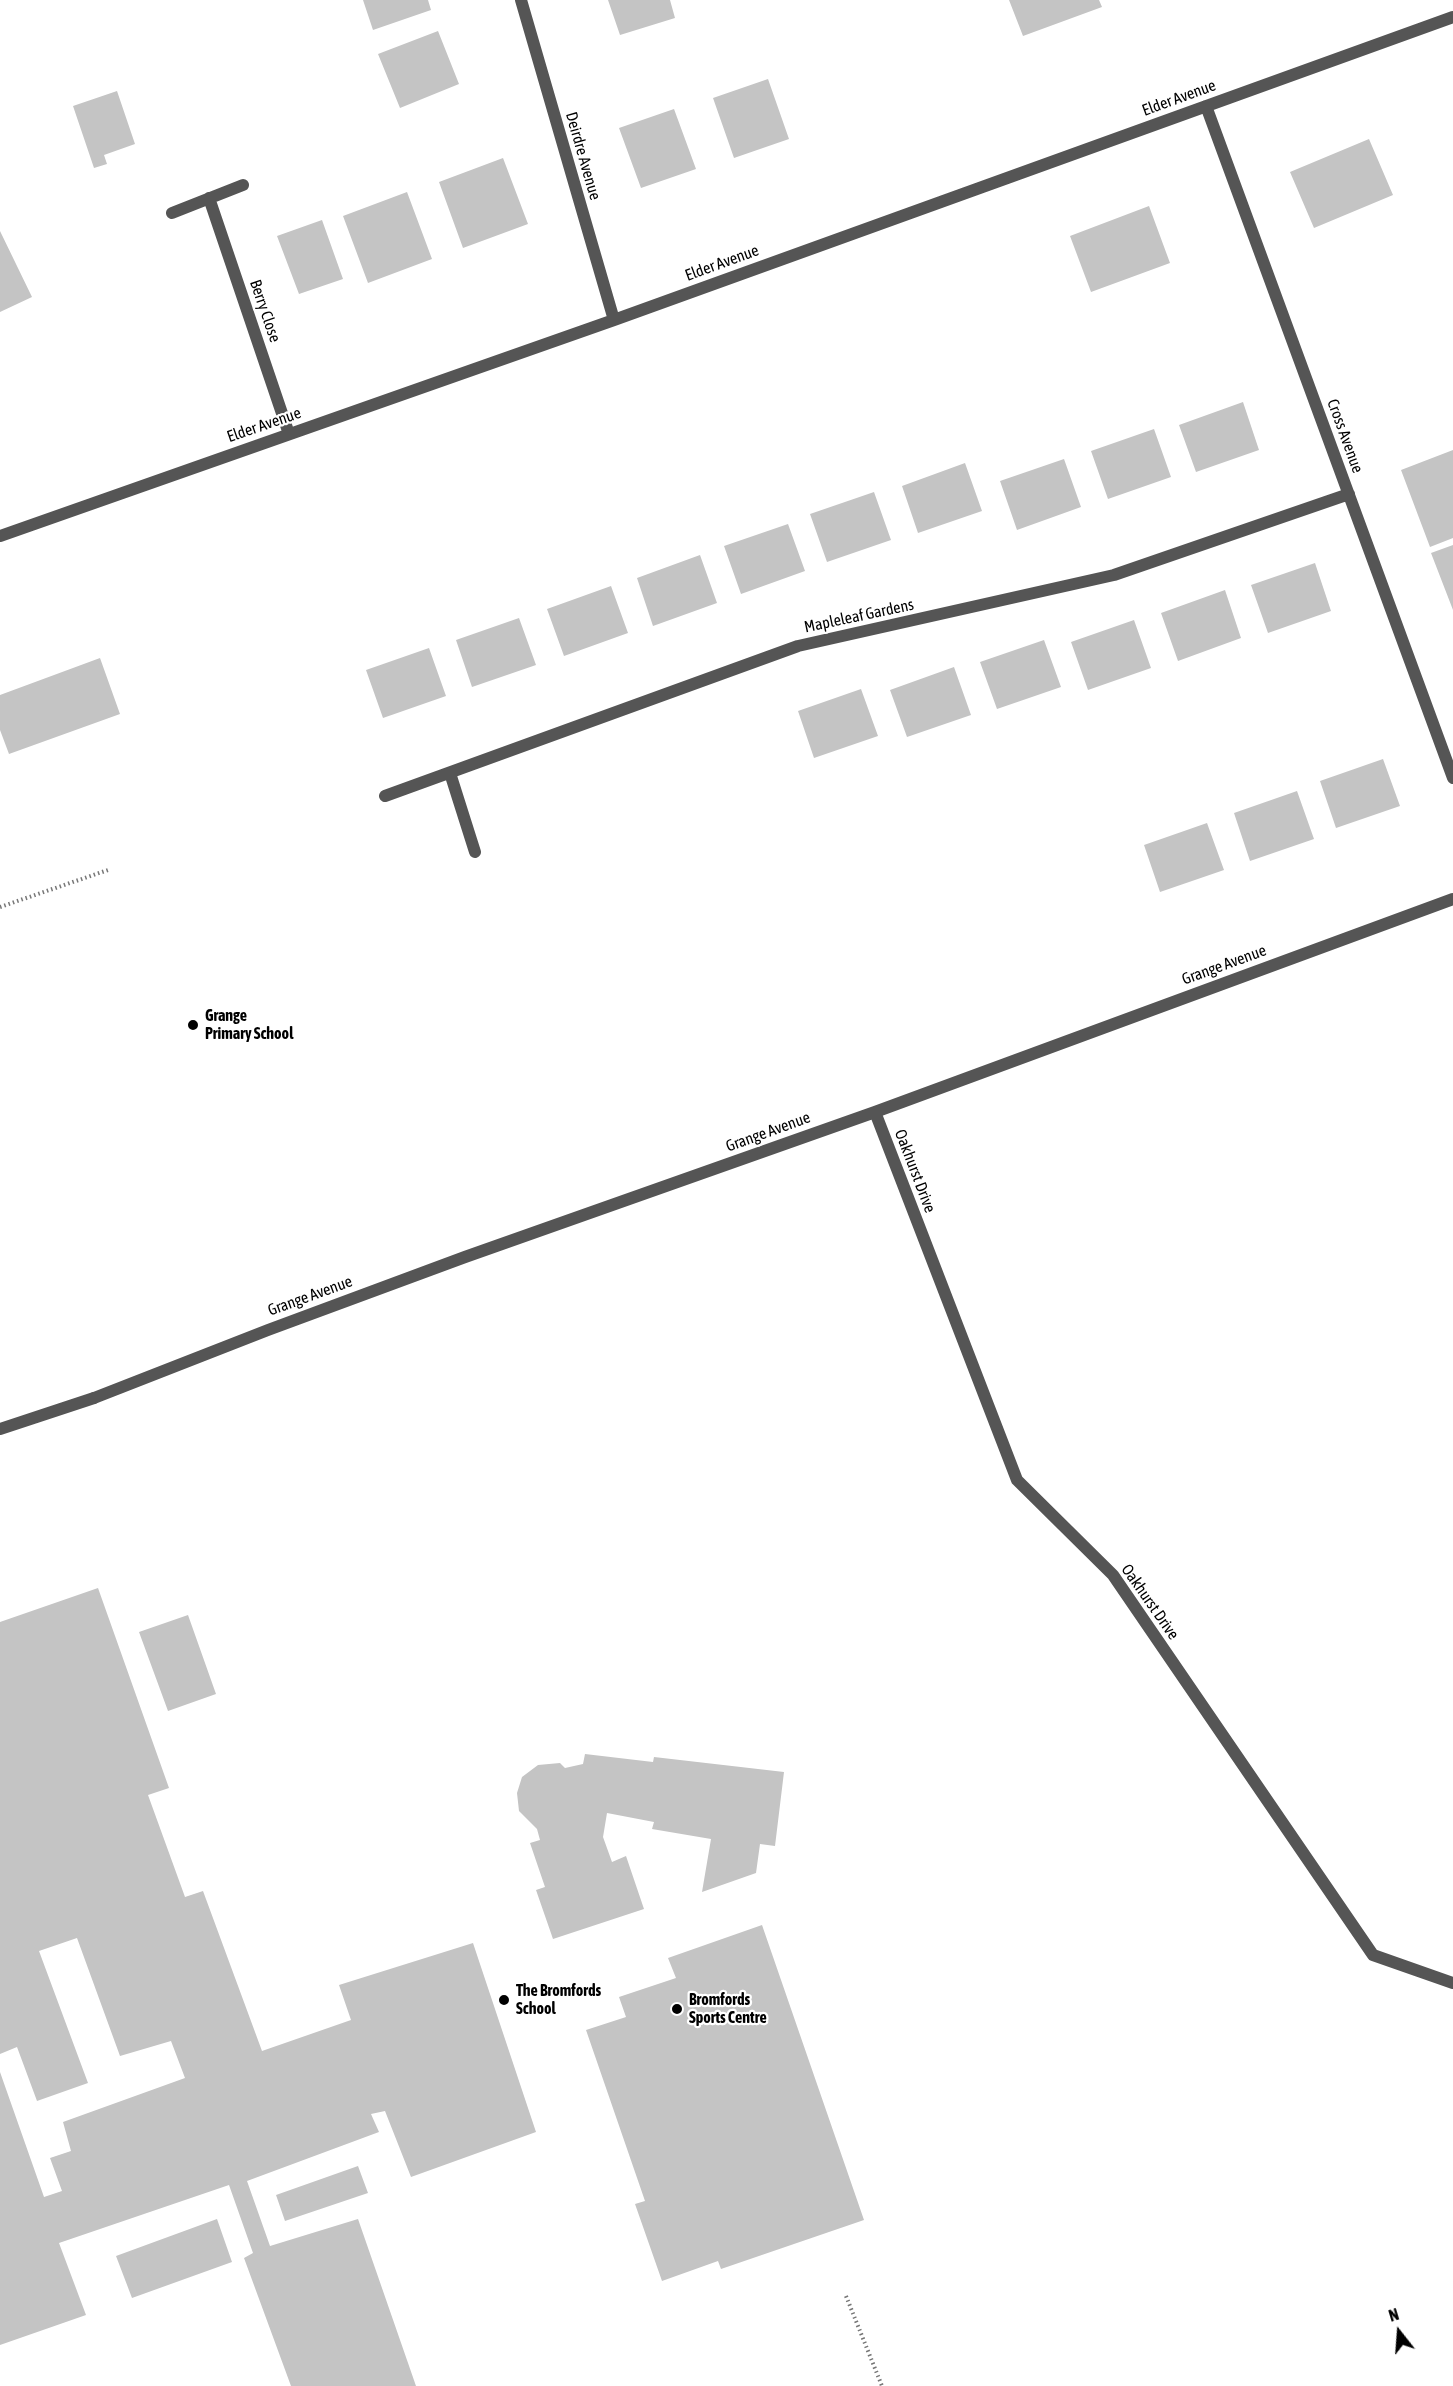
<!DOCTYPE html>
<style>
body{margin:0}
#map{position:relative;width:1453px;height:2386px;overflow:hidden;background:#fff;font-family:"Asap Condensed",sans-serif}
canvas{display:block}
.north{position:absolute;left:1369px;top:2302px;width:60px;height:60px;-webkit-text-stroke:4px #fff;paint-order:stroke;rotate:343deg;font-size:16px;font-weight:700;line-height:24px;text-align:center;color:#000}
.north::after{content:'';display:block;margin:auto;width:21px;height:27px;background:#000;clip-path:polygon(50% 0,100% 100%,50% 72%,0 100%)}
</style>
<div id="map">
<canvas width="1453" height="2386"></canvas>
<div class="north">N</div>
</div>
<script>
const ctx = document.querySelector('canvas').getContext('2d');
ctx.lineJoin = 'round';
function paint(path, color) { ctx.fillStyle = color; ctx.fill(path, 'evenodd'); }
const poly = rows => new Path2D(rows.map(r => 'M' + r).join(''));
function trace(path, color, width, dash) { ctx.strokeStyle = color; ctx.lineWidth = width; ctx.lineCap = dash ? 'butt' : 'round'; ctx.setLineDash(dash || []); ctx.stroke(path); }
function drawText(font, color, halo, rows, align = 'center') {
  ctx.font = font + ' "Asap Condensed",sans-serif'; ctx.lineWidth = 4.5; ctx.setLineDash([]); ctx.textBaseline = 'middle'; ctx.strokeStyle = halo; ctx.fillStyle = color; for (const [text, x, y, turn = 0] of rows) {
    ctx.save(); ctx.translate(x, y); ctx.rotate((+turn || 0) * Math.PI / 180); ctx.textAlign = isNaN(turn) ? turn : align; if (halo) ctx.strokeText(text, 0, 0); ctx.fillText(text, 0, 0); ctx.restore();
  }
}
paint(poly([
 [363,0,428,0,431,10,373,30],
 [608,0,670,0,675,18,620,35],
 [1009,0,1099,0,1102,7,1023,36],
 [438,31,459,84,400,108,378,54],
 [768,79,789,139,734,158,713,98],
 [117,91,135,144,104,155,107,164,94,168,73,106],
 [674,109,696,169,641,188,619,128],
 [1369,139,1393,195,1314,228,1290,172],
 [503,158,528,224,463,248,439,182],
 [407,192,432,259,368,283,343,216],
 [1149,206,1170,263,1091,292,1070,236],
 [322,220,343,279,299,294,277,236],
 [0,231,32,297,0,312],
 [1243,402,1259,450,1196,472,1179,425],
 [1154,429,1171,477,1108,499,1091,451],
 [1453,450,1453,538,1430,547,1401,470],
 [1064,459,1081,507,1017,530,1000,481],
 [965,463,982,511,918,533,902,486],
 [874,492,891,540,827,562,810,514],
 [788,524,805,571,741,594,724,546],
 [1453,545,1453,610,1431,553],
 [700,555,717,603,653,626,637,578],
 [1315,563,1331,611,1268,633,1251,585],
 [611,586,628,633,564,656,547,609],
 [1225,590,1241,638,1178,661,1161,613],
 [519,618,536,665,472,687,456,640],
 [1134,620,1151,668,1088,690,1071,642],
 [1044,640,1061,687,997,709,980,662],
 [429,648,446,696,383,718,366,670],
 [100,658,120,714,9,754,0,730,0,695],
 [954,667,971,715,907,737,890,690],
 [861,689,878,736,814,758,798,711],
 [1383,759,1400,806,1336,828,1320,781],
 [1297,791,1314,839,1250,861,1234,813],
 [1207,823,1224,870,1160,892,1144,845],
 [98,1588,169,1788,148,1795,185,1897,203,1891,262,2051,351,2020,339,1985,473,1943,536,2132,411,2177,385,2111,371,2114,379,2132,247,2181,270,2246,358,2219,416,2386,291,2386,244,2258,253,2253,229,2185,59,2243,86,2315,0,2345,0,2072,44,2197,62,2191,50,2158,71,2151,63,2122,185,2078,171,2041,120,2056,77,1938,39,1951,88,2083,37,2101,17,2047,0,2054,0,1622],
 [188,1615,216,1694,168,1711,139,1632],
 [585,1754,653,1762,654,1757,784,1772,775,1846,760,1844,756,1873,702,1892,711,1839,652,1829,654,1822,607,1813,603,1837,612,1862,626,1856,644,1909,553,1939,536,1890,545,1887,530,1843,540,1840,537,1829,519,1811,517,1793,522,1777,538,1765,560,1763,565,1768,583,1764],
 [762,1925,864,2220,721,2269,718,2261,662,2281,635,2204,645,2201,586,2030,626,2017,619,1997,676,1978,668,1958],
 [358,2166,368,2193,285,2221,276,2195],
 [217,2219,232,2262,132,2298,116,2256]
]), '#c4c4c4');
trace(poly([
 [0,907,108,870],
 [846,2296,882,2386]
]), '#777', 4, [1.5, 3]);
trace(poly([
 [0,1429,94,1398]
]), '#555', 12);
trace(poly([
 [521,0,614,320],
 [1206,106,1453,778],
 [209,198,289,434],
 [172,213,243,185],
 [0,536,614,320,1453,17],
 [450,773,475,852],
 [385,796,798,646,1114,575,1349,494],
 [875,1112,1017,1480,1113,1575,1373,1955,1453,1983],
 [94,1398,268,1330,465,1257,875,1112,1453,899]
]), '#555', 12);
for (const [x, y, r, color] of [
 [193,1025,6,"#000"],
 [504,2000,6,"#000"],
 [677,2009,6,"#000"]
]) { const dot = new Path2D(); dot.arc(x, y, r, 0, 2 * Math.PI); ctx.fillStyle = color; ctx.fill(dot); trace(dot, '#fff', 2); }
drawText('16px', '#000', '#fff', [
 ["Elder Avenue",1179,98,-20],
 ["Deirdre Avenue",583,156,74],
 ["Elder Avenue",722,263,-20],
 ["Berry Close",265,311,71],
 ["Elder Avenue",264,425,-19],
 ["Cross Avenue",1345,436,70],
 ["Mapleleaf Gardens",859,616,-12],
 ["Grange Avenue",1224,965,-20],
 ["Grange Avenue",768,1132,-20],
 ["Oakhurst Drive",915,1171,69],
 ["Grange Avenue",310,1296,-20],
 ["Oakhurst Drive",1150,1602,55]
]);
drawText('bold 16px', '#000', '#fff', [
 ["Grange",205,1016],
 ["Primary School",205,1034],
 ["The Bromfords",516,1991],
 ["School",516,2009],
 ["Bromfords",689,2000],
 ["Sports Centre",689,2018]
], 'left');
</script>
